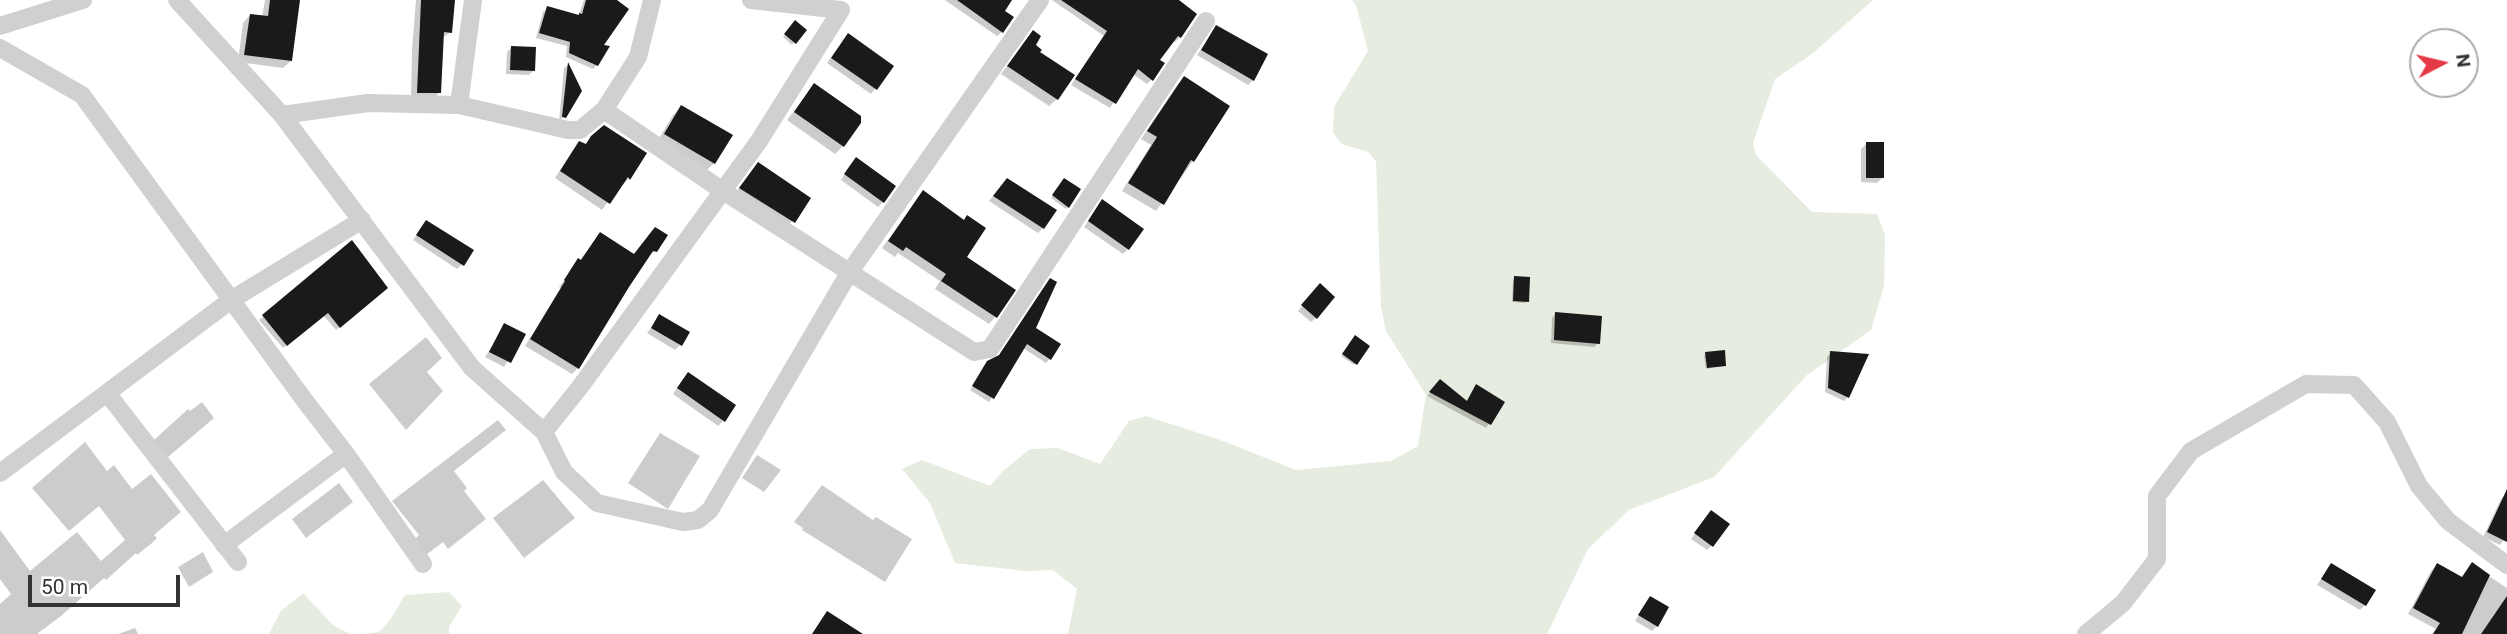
<!DOCTYPE html>
<style>
body{margin:0}
#map{position:relative;width:2507px;height:634px;overflow:hidden;background:#fff;font-family:Roboto,sans-serif}
canvas{display:block}
.north{position:absolute;left:2409px;top:28px;width:70px;height:70px;box-sizing:border-box;background:#fff;border:2px solid #adadad;border-radius:50%;rotate:83deg;font-size:19px;font-weight:700;line-height:28px;text-align:center;color:#333}
.north::after{content:'';display:block;margin:auto;width:24px;height:32px;background:#e63946;clip-path:polygon(50% 0,100% 100%,50% 72%,0 100%)}
.scale{position:absolute;left:28px;top:575px;width:152px;height:32px;box-sizing:border-box;border:4px solid #333;border-top:0;padding-left:9px;font-size:21px;line-height:24px;white-space:nowrap;color:#333;-webkit-text-stroke:5px #fff;paint-order:stroke}
</style>
<div id="map">
<canvas width="2507" height="634"></canvas>
<div class="north">N</div>
<div class="scale">50 m</div>
</div>
<script>
const ctx = document.querySelector('canvas').getContext('2d');
ctx.lineJoin = 'round';
function paint(path, color) { ctx.fillStyle = color; ctx.fill(path, 'evenodd'); }
const poly = rows => new Path2D(rows.map(r => 'M' + r).join(''));
function trace(path, color, width, dash) { ctx.strokeStyle = color; ctx.lineWidth = width; ctx.lineCap = dash ? 'butt' : 'round'; ctx.setLineDash(dash || []); ctx.stroke(path); }
paint(poly([
 [1352,0,1873,0,1812,54,1775,79,1753,143,1756,155,1812,212,1877,214,1885,235,1884,286,1871,330,1807,375,1714,477,1629,510,1588,549,1547,634,1068,634,1077,589,1053,570,1025,571,955,563,930,503,902,469,922,460,990,486,1003,471,1030,449,1058,448,1100,464,1129,421,1146,416,1223,441,1296,470,1391,461,1418,446,1426,395,1386,331,1381,306,1376,161,1368,152,1342,144,1333,133,1334,107,1368,51,1356,5],
 [449,592,462,606,449,627,449,634,365,634,379,632,390,620,405,595],
 [303,593,333,625,350,634,269,634,281,611]
]), '#e6ecdf');
paint(poly([
 [265,0,298,0,291,61,283,68,238,62,243,23,250,15,262,17],
 [416,0,453,0,451,32,442,38,440,92,433,99,411,98,412,50],
 [584,0,614,0,597,65,593,69,566,57,567,46,536,38,543,12,548,8,578,17],
 [945,0,1010,0,1002,12,1002,32,997,36],
 [1052,0,1175,0,1180,37,1175,42,1172,40,1158,61,1152,79,1147,84,1133,74,1110,108,1071,85,1104,36],
 [795,22,805,30,792,45,783,37],
 [1217,27,1253,80,1248,85,1197,55],
 [1033,32,1033,46,1057,99,1049,106,1001,74],
 [848,35,892,66,871,94,827,63],
 [512,47,534,70,529,75,506,74,507,52],
 [568,65,580,91,559,122,564,68],
 [1184,78,1193,161,1156,211,1122,191,1151,145,1141,139,1177,85],
 [814,85,843,146,835,154,787,120],
 [681,107,714,163,706,171,657,142,673,115],
 [604,127,629,178,623,185,621,183,602,210,555,178,573,150,580,143,584,145],
 [1866,144,1883,177,1877,183,1861,182,1861,149],
 [758,164,809,199,785,230,733,196],
 [851,164,883,202,878,207,841,180],
 [1062,182,1068,207,1066,209,1051,198],
 [1002,185,1043,228,1038,233,989,201],
 [923,192,964,258,995,317,989,324,935,289,940,281,898,253,895,257,882,248],
 [1098,206,1128,249,1123,254,1084,227],
 [422,227,462,264,457,269,413,240],
 [600,234,633,255,649,235,655,251,647,257,578,368,572,374,525,346,561,288,559,287],
 [352,242,382,291,336,330,323,315,283,348,259,320],
 [1515,278,1527,301,1525,303,1512,302,1513,280],
 [1315,291,1316,318,1311,322,1298,311],
 [1555,314,1598,343,1594,347,1551,343,1552,318],
 [660,316,680,345,675,350,647,333],
 [505,325,524,335,504,367,485,357],
 [1034,329,1050,359,1046,363,1023,348,989,402,970,390,988,363,998,358],
 [426,337,442,358,427,372,443,391,406,430,369,384],
 [1353,339,1356,363,1354,365,1341,356],
 [1706,353,1724,365,1706,369,1704,356],
 [1831,353,1848,397,1844,401,1825,392,1827,357],
 [683,379,723,421,718,426,673,394],
 [1437,385,1466,402,1476,386,1503,403,1486,428,1427,396],
 [202,402,214,418,168,457,154,440,188,409,190,411],
 [498,420,506,430,454,471,467,488,464,491,486,519,448,549,443,542,426,555,415,539,419,535,392,501],
 [660,433,700,456,668,509,628,483],
 [85,442,107,471,114,465,132,489,151,474,181,512,154,535,157,538,152,543,137,555,136,553,106,580,104,578,61,616,37,634,0,634,0,604,11,594,0,579,0,530,30,571,77,532,101,561,125,540,99,506,69,531,32,488],
 [757,455,781,470,764,492,742,478],
 [543,480,575,518,524,558,493,518],
 [339,483,353,502,306,538,292,519],
 [822,485,873,520,876,517,912,539,885,582,802,530,803,528,794,522],
 [2506,494,2507,535,2500,545,2483,537,2501,499],
 [1706,517,1712,545,1707,550,1691,539],
 [203,552,213,572,189,587,178,567],
 [2331,565,2365,605,2360,610,2317,585],
 [2437,565,2461,578,2472,565,2507,588,2507,634,2432,634,2436,629,2408,614,2431,571],
 [1650,598,1657,626,1652,631,1635,621],
 [135,628,138,634,118,634]
]), '#0003');
paint(poly([
 [270,0,300,0,292,61,244,55,250,14,268,16],
 [421,0,455,0,452,33,444,32,441,93,417,93],
 [586,0,617,0,629,9,604,45,610,46,598,66,569,53,570,42,539,33,547,6,579,15,579,13,582,14],
 [957,0,1012,0,1005,11,1014,17,1003,33],
 [1061,0,1179,0,1197,14,1181,38,1178,36,1160,60,1165,63,1153,81,1138,69,1116,104,1075,79,1107,31],
 [795,20,807,30,796,44,784,34],
 [1216,25,1268,54,1254,81,1201,50],
 [1033,30,1041,36,1036,45,1042,50,1040,52,1075,75,1058,100,1007,66],
 [848,33,894,66,877,90,831,58],
 [511,46,536,47,535,71,510,70],
 [568,62,582,91,566,118,562,117],
 [1184,76,1230,106,1194,162,1191,160,1164,205,1128,183,1157,137,1147,131],
 [814,83,861,116,861,123,844,147,794,112],
 [681,105,733,135,715,164,664,134],
 [604,125,647,153,630,180,628,177,610,204,560,171,579,141,586,144,591,136],
 [1866,142,1884,142,1884,178,1866,178],
 [856,157,896,186,884,203,844,174],
 [758,162,811,198,795,223,739,188],
 [1007,178,1057,210,1044,229,993,196],
 [1064,178,1081,189,1069,208,1052,195],
 [923,190,964,220,967,215,986,228,967,257,1016,290,997,318,941,281,946,274,906,247,903,251,888,241],
 [1102,199,1144,229,1129,250,1088,221],
 [426,220,474,250,464,266,416,235],
 [655,227,668,235,657,252,653,251,629,287,579,369,530,339,565,281,564,280,578,258,581,260,600,232,634,254],
 [352,240,388,288,340,328,328,313,287,346,262,315],
 [1514,276,1530,277,1529,302,1513,301],
 [1050,278,1057,282,1036,328,1061,344,1051,360,1027,344,994,399,972,386,987,361,999,355],
 [1320,283,1335,297,1317,319,1301,305],
 [1555,312,1602,316,1600,344,1554,340],
 [659,314,690,332,682,346,651,328],
 [504,323,526,334,511,363,489,352],
 [1355,335,1370,346,1357,365,1342,354],
 [1725,350,1726,366,1707,368,1705,352],
 [1830,351,1869,354,1849,398,1828,388],
 [688,372,736,405,725,422,677,388],
 [1440,379,1467,401,1476,384,1505,402,1491,425,1429,392],
 [2507,489,2507,542,2487,532],
 [1711,510,1730,524,1713,547,1694,533],
 [2472,562,2490,575,2462,634,2433,634,2440,623,2413,608,2437,563,2462,577],
 [2331,563,2376,590,2366,606,2321,579],
 [1650,596,1669,607,1658,627,1638,615],
 [2507,596,2507,634,2481,634],
 [827,611,863,634,812,634]
]), '#1a1a1a');
trace(poly([
 [177,0,282,115,472,368,544,432,580,387,759,141,841,10,751,0],
 [652,0,638,57,604,110,723,191,974,352,990,349,1206,21],
 [0,26,83,0],
 [0,48,82,95,305,401,346,454,423,564],
 [459,105,473,0],
 [282,115,368,103,459,105,568,130,580,130,604,110],
 [107,393,238,562],
 [544,432,564,472,597,503,683,522,698,520,710,510,849,273,1040,0],
 [0,473,231,300,362,220],
 [224,545,346,454],
 [2086,634,2123,603,2157,559,2157,496,2191,451,2306,384,2354,385,2387,422,2419,486,2448,521,2507,565]
]), '#d0d0d0', 18);
</script>
